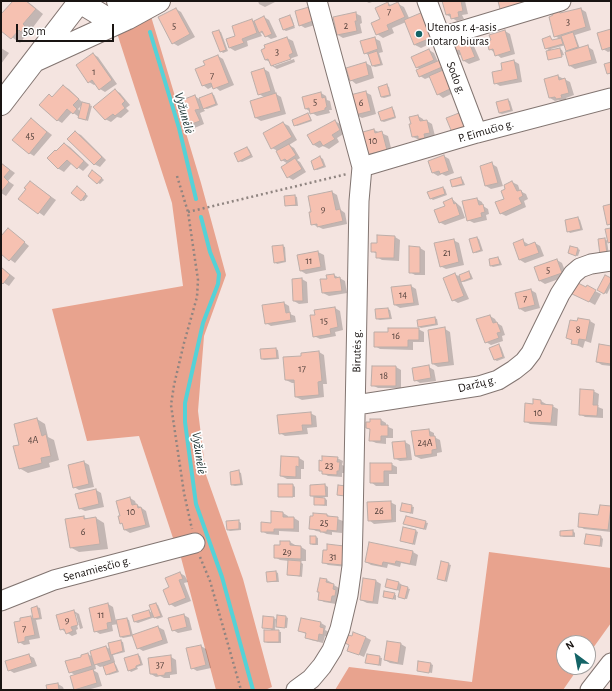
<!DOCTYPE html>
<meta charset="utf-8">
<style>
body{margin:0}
#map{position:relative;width:612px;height:691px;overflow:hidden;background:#f4e4e0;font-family:"Alegreya Sans",sans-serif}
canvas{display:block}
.frame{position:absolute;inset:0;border:2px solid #191412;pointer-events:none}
.north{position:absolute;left:556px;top:635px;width:40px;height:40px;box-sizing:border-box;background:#fff;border:1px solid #a3a1a0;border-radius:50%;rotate:328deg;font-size:11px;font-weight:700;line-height:16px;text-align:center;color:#191412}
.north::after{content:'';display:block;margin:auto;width:14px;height:18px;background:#146467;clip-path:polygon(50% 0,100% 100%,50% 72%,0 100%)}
.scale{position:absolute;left:16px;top:24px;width:98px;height:18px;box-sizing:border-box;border:2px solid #191412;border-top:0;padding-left:5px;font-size:12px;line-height:14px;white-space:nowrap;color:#191412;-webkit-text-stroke:3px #fff;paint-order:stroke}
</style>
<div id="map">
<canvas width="612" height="691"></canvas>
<div class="frame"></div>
<div class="north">N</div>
<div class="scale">50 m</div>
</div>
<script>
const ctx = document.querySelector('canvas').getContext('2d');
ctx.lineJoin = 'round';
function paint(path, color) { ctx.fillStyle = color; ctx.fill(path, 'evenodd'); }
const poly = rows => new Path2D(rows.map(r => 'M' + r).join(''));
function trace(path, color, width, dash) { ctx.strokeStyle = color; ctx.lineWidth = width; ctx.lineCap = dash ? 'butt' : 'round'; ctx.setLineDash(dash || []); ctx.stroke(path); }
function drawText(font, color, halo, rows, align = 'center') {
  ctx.font = font + ' "Alegreya Sans",sans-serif'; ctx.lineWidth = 3.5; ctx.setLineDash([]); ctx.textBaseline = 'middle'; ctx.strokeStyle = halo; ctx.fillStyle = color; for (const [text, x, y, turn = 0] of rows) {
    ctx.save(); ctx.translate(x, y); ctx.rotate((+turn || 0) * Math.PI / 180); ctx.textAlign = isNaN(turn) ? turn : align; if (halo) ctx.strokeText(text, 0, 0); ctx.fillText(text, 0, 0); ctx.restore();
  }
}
paint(poly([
 [150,13,201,183,226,275,204,336,198,411,206,475,243,579,272,687,265,690,216,690,179,550,174,541,139,436,87,441,52,309,183,286,172,203,116,30],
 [489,552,611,568,611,623,588,655,588,643,564,643,564,667,579,667,563,690,335,690,349,667,472,682]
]), '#e8a38e');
paint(poly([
 [14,1,27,1,43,14,31,30,33,31,29,36,27,34,20,43,1,29,1,14],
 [258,1,275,1,275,2,265,7,259,4],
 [365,1,375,1,369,3],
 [443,1,465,1,468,14,462,15,464,19,457,21,447,15],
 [387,3,393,6,398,4,404,7,409,18,438,40,421,48,415,45,406,22,392,28,394,33,383,38,377,34],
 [176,9,181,12,195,37,178,46,173,43],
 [581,9,586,12,591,30,575,35,580,49,588,47,593,50,597,63,575,69,570,66,570,52,567,50,566,45,551,49,552,51,560,49,562,50,564,55,549,59,549,60,549,59,550,51,546,48,550,37,553,41,560,39,555,36,559,12,562,14],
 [296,12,318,24,305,28,300,25],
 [355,13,361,16,362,23,360,24,362,33,343,38,338,35],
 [290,16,292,18,295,28,286,31,284,30],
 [264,17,269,20,277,37,271,39,260,32,262,36,247,41,248,46,235,51,230,48,236,36,252,20,254,21],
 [611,30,611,51,608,52,603,49],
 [219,31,221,32,228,51,223,53,221,51],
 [505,31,510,34,515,54,501,58,490,49,492,41],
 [287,38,293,41,298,56,274,64,274,66,294,59,295,62,277,69,272,66,271,62,265,60],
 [374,38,380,41,383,52,379,53,383,65,375,67,373,66,370,56,365,53],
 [462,38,473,44,480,60,469,64,464,61,462,54,459,55,454,52],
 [1,48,9,53,1,64],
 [429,50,434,53,438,62,448,74,455,92,443,98,438,94,430,77,425,79,420,76,420,69,417,67],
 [93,54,98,57,117,84,105,92,100,89,96,84,94,85,89,82],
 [218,56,223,59,234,85,220,91,214,86,208,89,203,85],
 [514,61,519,64,522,82,500,86,495,83,503,71],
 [366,63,371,66,374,78,356,84,351,80],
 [264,69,269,72,276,94,281,97,286,114,261,121,256,118,264,97,259,94],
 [558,76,570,82,574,95,566,98,567,101,562,102,559,100,555,101,550,98],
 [63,86,69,89,83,103,92,106,88,121,82,119,72,112,62,123,57,120,49,95,53,98],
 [83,104,81,112,78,109],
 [387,86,389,87,391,96,384,98,381,97],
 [115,90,120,93,130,105,126,108,129,111,121,118,117,117,111,122,105,119],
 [365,92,371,95,376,114,362,118,356,115],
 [321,93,326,96,327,100,330,101,332,110,329,110,330,113,317,116,306,109],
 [212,94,214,95,218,105,207,109,203,108,205,111,200,113,204,124,192,129,187,126,178,102,195,96,199,99],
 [508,100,510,101,513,111,502,114,499,113],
 [391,108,394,110,396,118,384,122,381,121],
 [308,114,310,116,312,121,297,126,295,125],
 [418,116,423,119,424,121,427,121,432,124,435,136,429,137,430,140,424,142,413,137],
 [31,119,52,135,34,156,29,153],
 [335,121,340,124,345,133,337,138,339,142,329,149,323,146,319,148,314,145,309,136],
 [283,123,289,126,297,140,289,145,294,148,300,158,297,160,300,162,306,172,293,180,288,177,288,164,282,160,278,151,272,148],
 [374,130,388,136,392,152,371,158,366,155],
 [75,132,81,135,106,160,100,167,94,164],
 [65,144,70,147,89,165,83,171,72,163,64,172,59,169,48,158,57,152],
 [247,148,249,149,253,157,242,162,239,161],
 [444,156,449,159,454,173,446,176,442,174,438,176,433,173],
 [320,157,323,159,326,167,317,170,315,169],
 [1,163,15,173,8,181,14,185,6,196,1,193],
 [492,164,497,167,503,186,491,189,486,186,481,167],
 [95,172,104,180,100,184,98,183],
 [461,178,463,180,465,185,455,187,453,186],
 [30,182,56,200,44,216,20,199,27,189],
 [512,182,518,185,520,191,526,194,528,199,524,201,526,207,506,216,500,213],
 [443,188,445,189,447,195,433,200,430,198],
 [79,189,88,196,84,201,81,200],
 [332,192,337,195,341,210,345,213,347,224,323,229,312,224],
 [294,196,297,197,298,206,289,206,286,205],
 [452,199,461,207,465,218,445,225,439,222,446,207],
 [477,199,482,202,483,206,488,209,489,214,486,215,487,220,474,223,468,220],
 [578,218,580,220,583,230,570,233,568,231],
 [611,229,611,243,607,241,609,255,604,256,604,239,608,241],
 [13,233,29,246,15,263,1,253,1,238],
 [395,237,400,240,399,261,382,260,377,257,377,254,372,251,378,244],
 [477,238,479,239,483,251,476,253,474,252],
 [453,240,459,243,464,265,446,269,440,266],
 [523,241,528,244,529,246,535,243,540,246,544,256,525,263,520,260],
 [282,246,285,247,286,262,277,264,275,262],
 [420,248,425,251,425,275,415,275,410,272],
 [578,249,580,250,578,256,571,254],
 [318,252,324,255,326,270,306,274,301,271,298,256],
 [498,258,500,260,502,265,493,267,491,266],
 [557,260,562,263,567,276,545,284,540,281],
 [1,267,15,278,9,286,1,281],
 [469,272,471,274,473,279,464,282,461,281,469,299,458,303,453,300,454,274,461,277],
 [334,275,345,281,347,293,329,296,323,293,328,280],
 [302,279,307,282,308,303,299,304,294,301],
 [611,279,611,286,607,294,599,290],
 [411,286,416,289,419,305,400,308,395,305,393,288],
 [587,287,601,294,595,305,579,296],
 [531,290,536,293,540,308,525,312,520,309],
 [284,303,289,306,290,314,295,316,296,322,271,326,266,323],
 [335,308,340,311,343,330,335,332,336,336,320,339,314,336,316,315],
 [388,309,390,310,392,319,380,320,377,319],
 [490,316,495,319,497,323,502,326,505,335,502,336,503,341,491,345,486,342],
 [434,318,437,319,438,325,421,328,419,327],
 [578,319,590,321,595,324,591,343,585,341,583,348,572,343,573,341,567,338,578,322],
 [418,329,424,332,424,342,413,342,413,350,380,349,375,346,389,333],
 [445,329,450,332,454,365,438,367,433,364],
 [498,345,501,347,505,358,497,361,495,360],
 [611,347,611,366,602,365,597,362],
 [276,349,278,350,279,359,264,360,262,359],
 [319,352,324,355,327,384,323,384,324,397,302,400,296,397,295,383,292,383,286,380,302,357],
 [396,367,401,370,401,388,378,388,372,385],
 [429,367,434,370,436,381,420,383,415,380],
 [593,391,599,394,598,407,603,409,603,418,585,417,580,414],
 [541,401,546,404,546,405,552,406,558,409,557,426,530,424,525,421,534,405],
 [310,413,316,416,317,427,307,428,308,434,285,436,280,433],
 [37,419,45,424,48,437,54,440,59,460,49,463,50,467,28,473,19,468,20,446],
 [381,420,386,423,386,426,393,429,393,438,386,438,386,444,376,443,370,440,371,430,367,428],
 [428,430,434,433,434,437,440,440,442,452,437,453,437,456,421,459,415,456],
 [405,442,410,445,412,460,400,461,394,458,393,443],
 [282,457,299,458,304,461,304,469,301,469,301,479,287,479,281,476],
 [337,458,343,461,342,465,345,466,344,473,342,473,342,477,328,476,323,473,323,472,320,470],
 [84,462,89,465,94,487,79,490,74,487],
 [391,464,397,467,397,474,389,474,389,486,376,486,371,482],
 [239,472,241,473,243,485,235,486,232,485],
 [293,485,295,487,295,497,281,497,279,496],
 [325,485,328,487,328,497,322,497,327,500,327,506,318,505,315,504,315,497,311,496,311,486],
 [96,490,101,493,104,507,85,511,79,508],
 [130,498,135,501,136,504,146,511,150,527,130,533,125,530,124,525,121,523,122,516],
 [390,502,396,505,396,522,374,524,369,520],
 [402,504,414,507,413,514,401,511],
 [600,506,611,507,611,532,584,529,579,526,599,516],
 [272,512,283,513,288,516,288,518,294,518,299,521,299,532,279,531,279,535,267,534,262,531,272,524],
 [327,515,343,521,342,533,332,532,332,535,326,534,322,532,316,531,310,528],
 [84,517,87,519,96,518,104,523,108,549,79,552,70,547],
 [406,517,428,523,426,530,407,525],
 [238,521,241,523,241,530,230,531,228,530],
 [416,531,418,532,415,545,401,541],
 [573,531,575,533,575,537,564,537,561,536],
 [316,537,318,538,318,545,313,545,311,544],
 [601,537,603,539,602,547,586,543],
 [290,542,295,545,295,547,301,547,306,550,306,561,299,561,303,564,302,577,288,574,289,561,280,560,275,557,281,546],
 [370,543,413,552,418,555,416,566,401,563,400,567,388,564,387,568,371,565,366,562],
 [344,547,347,567,328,565,323,562],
 [442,562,451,565,447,582,438,579],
 [276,572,278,573,279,582,270,582,267,581,267,573],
 [180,573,185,576,188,582,184,583,191,601,175,607,170,604,170,588],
 [321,579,327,580,332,583,332,584,339,588,338,592,341,594,340,599,337,598,336,604,324,602,319,599],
 [364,580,376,581,381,584,378,604,367,603,361,600],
 [388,580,399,583,401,584,401,586,410,589,407,599,402,598,400,591,386,587],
 [394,594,396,595,396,600,384,597],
 [108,604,113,607,116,621,127,619,129,620,133,636,158,627,164,630,168,643,143,651,138,648,133,636,123,638,121,637,118,624,112,625,113,631,100,634,95,631],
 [156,604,158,605,163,617,157,619,155,617,138,623,135,622,133,616,149,611,153,613],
 [37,607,40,608,42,619,36,620,40,638,29,640,30,644,24,645,19,642,31,617,34,619,32,608],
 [74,611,79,614,83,628,80,629,76,614,74,614,78,629,76,630,77,634,72,636,61,629],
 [184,615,189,618,192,630,178,633,173,630],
 [286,617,288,618,287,628,277,626],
 [273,618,276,619,275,631,281,632,281,643,268,643,265,642,271,629,263,627],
 [302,619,321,623,326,626,325,630,329,632,328,637,325,636,323,643,311,640,306,637,306,634,299,630],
 [365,637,371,640,364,657,348,650,350,645],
 [120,641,123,642,125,652,113,655,115,662,113,663,116,665,119,672,109,675,107,674,104,666,100,667,95,664,96,669,93,670,98,673,102,686,87,690,75,689,75,675,70,672,83,657,88,654,93,657,106,647,110,649],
 [388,642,401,644,406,647,403,665,390,663,385,660],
 [201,646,206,649,211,668,197,671,192,668],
 [28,655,34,658,37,666,14,673,9,670],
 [138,655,140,656,143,665,137,667,138,669,131,672,129,670],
 [368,655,382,658,381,666,369,663],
 [171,657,176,660,177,674,170,675,170,678,164,678,160,676,156,677,151,674],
 [431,664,433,665,432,673,418,670],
 [58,684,63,687,64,690,48,690],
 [43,689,46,690,30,690]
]), '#0003');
trace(poly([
 [150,32,179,128,196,199],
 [201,217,210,252,219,274,218,284,203,323,185,403,185,422,196,504,222,577,253,690]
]), '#55d2d7', 4);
const building = poly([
 [13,1,26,1,36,9,23,24,25,26,21,32,19,30,11,39,1,31,1,14,13,1],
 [442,1,461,1,463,11,458,12,459,17,451,19,450,14,446,15,442,1],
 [498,1,521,1,522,8,501,13,498,1],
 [388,2,389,6,398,2,405,17,387,25,389,30,376,35,371,23,380,19,375,8,388,2],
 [309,7,313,21,299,26,295,11,309,7],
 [176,8,190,34,172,44,158,17,176,8],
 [581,8,586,27,554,37,549,17,553,15,552,13,559,11,560,13,581,8],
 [356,12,357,21,355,21,357,31,337,35,333,17,356,12],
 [423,12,433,37,414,45,404,20,423,12],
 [290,15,294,26,283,30,279,19,290,15],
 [264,16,272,34,265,37,262,31,259,33,254,21,264,16],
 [252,19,257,33,242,39,244,43,229,48,226,39,235,36,232,26,252,19],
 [611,29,611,47,602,50,597,33,611,29],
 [219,30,226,50,220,52,212,32,219,30],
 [505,30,511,51,495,56,493,49,489,50,487,41,491,40,489,35,505,30],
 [573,32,578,47,566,51,561,36,573,32],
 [550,36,552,40,561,38,563,44,545,49,542,39,550,36],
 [287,37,293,53,289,55,291,59,271,66,268,59,265,60,261,50,265,48,264,45,287,37],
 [375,37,378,49,364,54,360,41,375,37],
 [462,37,464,41,468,40,475,57,463,61,459,50,453,53,449,42,462,37],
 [588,45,592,60,569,66,565,52,588,45],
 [560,48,562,57,548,60,546,51,560,48],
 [429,49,434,60,416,68,411,57,429,49],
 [377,51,381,64,372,66,368,54,377,51],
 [93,53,112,80,99,90,92,80,88,83,76,65,93,53],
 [218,55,229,83,213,89,211,83,202,86,195,69,205,65,203,61,218,55],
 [440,60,442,67,419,77,416,70,440,60],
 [514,60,518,79,494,84,492,72,502,70,501,63,514,60],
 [366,62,369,75,350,81,346,68,366,62],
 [611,62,611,73,607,74,604,64,611,62],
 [264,68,271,91,258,95,251,72,264,68],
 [443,70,450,89,437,95,429,76,443,70],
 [558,75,559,80,565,78,569,93,561,95,562,98,556,99,555,97,549,98,544,79,558,75],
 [387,84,390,95,381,97,378,87,387,84],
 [63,85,79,99,73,105,77,109,73,114,67,109,57,121,39,105,49,94,52,97,63,85],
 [115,89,125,101,122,104,125,108,115,116,113,114,105,120,93,107,115,89],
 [366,91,371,111,355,115,350,95,366,91],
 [321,92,322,98,325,97,327,107,325,108,325,110,310,114,309,108,305,109,302,97,321,92],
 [212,93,216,104,203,109,199,98,212,93],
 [276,93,281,111,255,118,250,101,276,93],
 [195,95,200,109,195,110,200,121,186,126,177,102,195,95],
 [508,99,511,110,499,113,496,102,508,99],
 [82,102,90,104,86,120,78,118,82,102],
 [392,107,395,117,381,121,378,112,392,107],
 [308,113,311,120,294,126,292,120,308,113],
 [459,113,466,130,453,135,446,118,459,113],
 [418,115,420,121,427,120,430,133,424,134,425,138,418,139,418,136,412,137,409,124,411,124,409,117,418,115],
 [31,118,47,132,29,154,12,140,31,118],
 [335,120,340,130,332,135,335,139,323,146,320,141,313,145,307,135,335,120],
 [283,122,292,137,271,149,263,133,283,122],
 [374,129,375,133,382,131,387,150,365,155,359,133,374,129],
 [75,131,102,157,94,165,67,139,75,131],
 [64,143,84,161,77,169,67,160,58,169,47,158,55,150,56,151,64,143],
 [289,144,296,155,287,161,285,159,281,161,276,151,289,144],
 [247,147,251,155,238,162,234,153,247,147],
 [444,155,449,171,440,174,439,171,432,173,428,161,444,155],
 [320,156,324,166,314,170,311,161,320,156],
 [295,158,302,169,287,178,281,167,295,158],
 [492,162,498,183,485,186,480,166,492,162],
 [1,163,10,170,4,177,9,182,1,192,1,163],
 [92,170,102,178,97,184,88,176,92,170],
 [461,177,463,184,452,187,450,180,461,177],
 [30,181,51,197,38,214,18,199,26,189,24,188,30,181],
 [512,181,517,191,521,190,523,196,519,198,522,204,500,214,495,202,504,199,501,191,505,189,504,185,512,181],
 [77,186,86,194,81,201,71,193,77,186],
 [443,187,445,194,430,199,427,192,443,187],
 [332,191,336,210,340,209,343,221,317,227,317,224,311,225,309,212,311,212,308,196,332,191],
 [295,195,296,205,285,206,284,196,295,195],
 [452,198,454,204,456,203,460,215,439,223,434,210,445,206,443,202,452,198],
 [477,198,479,205,483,204,485,212,481,213,482,217,467,221,462,201,477,198],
 [611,204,611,224,607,225,603,206,611,204],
 [578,217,581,229,567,232,565,220,578,217],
 [8,228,25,242,9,261,1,254,1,236,8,228],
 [611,228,611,242,608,243,605,229,611,228],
 [377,235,395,236,394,258,376,258,376,252,371,252,371,243,377,243,377,235],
 [477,237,481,250,473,253,469,239,477,237],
 [605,238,607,254,600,255,598,239,605,238],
 [454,239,459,262,440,267,434,243,454,239],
 [523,239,525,246,535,242,539,253,519,260,513,243,523,239],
 [283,245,285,261,274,263,272,246,283,245],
 [409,246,420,247,420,273,409,273,409,246],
 [570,246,578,248,576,256,568,253,570,246],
 [318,251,321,267,300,271,297,255,318,251],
 [498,257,500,264,490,266,489,259,498,257],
 [557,259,562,273,539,281,534,267,557,259],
 [1,267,10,275,3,284,1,282,1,267],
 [469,271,471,278,461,282,459,275,469,271],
 [455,273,464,296,452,301,443,278,455,273],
 [334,274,335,278,340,277,342,291,322,293,320,279,327,279,326,275,334,274],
 [605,275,611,278,611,281,604,294,597,290,605,275],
 [302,278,303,301,293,301,292,279,302,278],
 [578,283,586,287,587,285,596,290,589,302,572,294,578,283],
 [411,285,414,303,394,305,391,287,411,285],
 [531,289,535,305,519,309,515,293,531,289],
 [284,302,286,313,290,312,291,320,265,324,262,305,284,302],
 [335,307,338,327,330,329,331,334,313,337,310,315,315,315,314,310,335,307],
 [388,308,390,318,376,319,375,309,388,308],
 [490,315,493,323,497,322,501,332,497,333,499,338,485,343,476,319,490,315],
 [435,317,436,324,418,327,417,320,435,317],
 [578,318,590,320,586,340,579,339,578,345,571,344,572,340,566,338,570,320,577,321,578,318],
 [445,327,449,362,432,364,428,330,445,327],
 [388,328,419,328,419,340,408,340,408,347,374,347,374,332,388,332,388,328],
 [499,344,503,357,494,360,489,348,499,344],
 [599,344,611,346,611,364,596,362,599,344],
 [276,348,277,358,261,359,260,349,276,348],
 [319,351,322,381,318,382,319,395,295,397,294,380,285,380,283,357,301,356,301,353,319,351],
 [429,365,431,378,414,381,412,368,429,365],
 [372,366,396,366,396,386,371,386,372,366],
 [580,389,594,390,593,405,598,405,597,416,579,415,580,389],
 [533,399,541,400,541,404,553,405,551,423,524,422,525,403,533,404,533,399],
 [311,412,312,425,302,425,303,431,279,434,277,415,311,412],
 [37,418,42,436,46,434,51,456,41,458,42,463,19,469,13,446,19,445,14,424,37,418],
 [370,419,381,419,381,425,388,425,388,436,381,436,381,441,369,441,370,429,366,428,366,422,370,422,370,419],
 [429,429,430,436,435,436,437,449,432,450,432,454,415,456,411,431,429,429],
 [405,441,407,458,394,459,392,442,405,441],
 [281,456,299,457,299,467,296,466,296,477,280,476,281,456],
 [322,456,338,457,337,462,340,462,339,471,337,471,337,475,322,474,322,471,319,471,319,460,322,461,322,456],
 [84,461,89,484,73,488,68,465,84,461],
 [370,463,392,463,392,471,384,471,384,483,370,483,370,463],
 [239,470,241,484,231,485,230,472,239,470],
 [278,484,293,484,293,497,278,497,278,484],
 [325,484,326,496,310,496,310,485,325,484],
 [338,485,346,486,345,496,337,495,338,485],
 [96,489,99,504,79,509,75,494,96,489],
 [130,497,132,505,137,504,138,508,141,507,146,525,124,530,122,523,120,524,118,516,120,516,116,501,130,497],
 [314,497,325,498,325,505,314,505,314,497],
 [391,501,392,520,368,521,367,502,391,501],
 [402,503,412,505,411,513,400,511,402,503],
 [600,505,611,506,608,530,578,527,579,513,598,515,600,505],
 [271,511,283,512,283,517,294,517,294,529,274,529,274,532,261,532,261,522,271,523,271,511],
 [313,513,327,514,327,516,338,517,337,531,327,530,327,532,320,532,320,530,309,529,310,516,313,516,313,513],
 [84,516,84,519,96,517,100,544,70,548,65,519,84,516],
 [406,516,426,521,424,529,403,524,406,516],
 [239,520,239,529,227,530,226,521,239,520],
 [403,527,416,530,413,544,400,541,403,527],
 [573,530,573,536,560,536,560,531,573,530],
 [586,534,601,536,600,546,584,544,586,534],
 [310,536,316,536,316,544,310,544,310,536],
 [280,541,290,541,290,545,301,546,301,559,274,558,274,545,280,545,280,541],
 [369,542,413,551,410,564,396,561,395,564,383,562,382,566,365,562,369,542],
 [327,544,344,546,342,565,322,563,323,550,327,550,327,544],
 [288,560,301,561,300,576,287,575,288,560],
 [441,561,449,563,445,581,437,579,441,561],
 [276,571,277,581,267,582,266,572,276,571],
 [180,572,183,579,179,580,186,598,169,605,163,590,169,587,165,578,180,572],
 [320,578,327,579,326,582,334,584,333,589,336,590,335,596,332,596,331,602,318,600,319,592,317,592,320,578],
 [363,578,376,580,373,602,360,600,363,578],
 [387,579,399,582,397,590,385,587,387,579],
 [401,585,408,587,405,599,398,597,401,585],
 [384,591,395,593,393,599,383,597,384,591],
 [108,603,112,622,107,623,108,629,94,632,89,608,108,603],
 [156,603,161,616,154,618,149,605,156,603],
 [37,606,40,618,33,619,31,608,37,606],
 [74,610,78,625,71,627,73,631,66,634,64,629,60,630,56,615,74,610],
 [149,610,151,617,134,622,132,615,149,610],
 [184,614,187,627,172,631,168,618,184,614],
 [277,615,286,616,285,628,276,627,277,615],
 [31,616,35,635,25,637,25,641,18,643,14,622,20,621,20,618,31,616],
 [263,616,274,617,273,629,262,628,263,616],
 [127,618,131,635,120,637,116,620,127,618],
 [301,618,321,622,320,627,324,628,323,635,319,634,318,641,305,638,306,633,298,631,301,618],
 [158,626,163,640,137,649,132,635,158,626],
 [264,630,279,630,279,642,264,642,264,630],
 [353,632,366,637,359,655,347,651,349,645,345,643,348,635,352,636,353,632],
 [121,640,123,651,111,655,108,643,121,640],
 [387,641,401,643,398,663,384,660,387,641],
 [201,645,206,665,191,669,186,648,201,645],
 [106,646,111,660,94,665,90,651,106,646],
 [88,653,92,666,69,673,65,661,81,657,81,655,88,653],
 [29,654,32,663,8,671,5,661,29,654],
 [138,654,141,664,136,666,136,668,128,671,124,658,138,654],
 [367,654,380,656,379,665,365,663,367,654],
 [171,655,172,672,165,673,165,675,157,676,157,674,150,674,148,658,171,655],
 [418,661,431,663,429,673,417,671,418,661],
 [114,662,117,671,106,675,103,666,114,662],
 [93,669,97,683,74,690,70,676,93,669],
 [58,683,59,690,47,690,46,685,58,683]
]);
paint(building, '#f6c1b1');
trace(building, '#bcaea9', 1);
const minor = poly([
 [427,1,477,133],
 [441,37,561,1],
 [362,167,477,133,611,98],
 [356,405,479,386,498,380,514,370,524,362,531,353,560,294,573,274,580,268,591,264,611,261],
 [1,601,54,580,195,543],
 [296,690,311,679,322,666,332,650,340,629,348,595,352,566,353,524,359,201,362,167,317,1],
 [590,690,611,663]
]);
const major = poly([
 [118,1,129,4,153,3],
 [80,2,111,21,128,18,159,1],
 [36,60,128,18],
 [1,104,80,1]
]);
trace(minor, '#827571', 21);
trace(major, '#827571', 24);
trace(poly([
 [177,176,188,212,198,280,197,297,184,343,174,385,171,405,184,493,192,529],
 [188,212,347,174],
 [200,557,210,581,241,690]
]), '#908581', 2.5, [2, 3]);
trace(minor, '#fff', 19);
trace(major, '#fff', 22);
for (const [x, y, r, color] of [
 [419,34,4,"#146467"]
]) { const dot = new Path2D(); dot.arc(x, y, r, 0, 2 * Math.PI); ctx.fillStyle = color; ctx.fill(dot); trace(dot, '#fff', 1.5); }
drawText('10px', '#503f3a', null, [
 ["7",389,12],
 ["3",568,22],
 ["5",174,26],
 ["2",346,26],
 ["3",277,52],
 ["1",94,72],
 ["7",212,76],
 ["5",315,102],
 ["6",361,103],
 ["45",30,136],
 ["10",373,141],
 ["9",323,209],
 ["21",447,253],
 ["11",309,261],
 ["5",548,270],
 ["14",403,295],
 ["7",525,299],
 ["15",324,321],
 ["8",578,330],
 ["16",396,336],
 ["17",302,369],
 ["18",384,376],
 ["10",538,413],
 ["4A",33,440],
 ["24A",425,443],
 ["23",329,466],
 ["26",379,511],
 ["10",131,512],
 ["25",324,523],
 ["6",83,532],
 ["29",287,552],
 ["31",333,557],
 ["11",101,615],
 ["9",67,620],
 ["7",24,629],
 ["37",160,665]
]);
drawText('12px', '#191412', '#fff', [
 ["Utenos r. 4-asis",427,27],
 ["notaro biuras",427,41]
], 'left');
drawText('12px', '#191412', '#fff', [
 ["Sodo g.",456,78,69],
 ["P. Eimučio g.",486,131,-16],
 ["Birutės g.",357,351,-89],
 ["Daržų g.",477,384,-14],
 ["Senamiesčio g.",97,569,-15]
]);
drawText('italic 13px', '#1c3232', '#fff', [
 ["Vyžunėlė",184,113,74],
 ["Vyžunėlė",199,453,82]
]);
</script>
